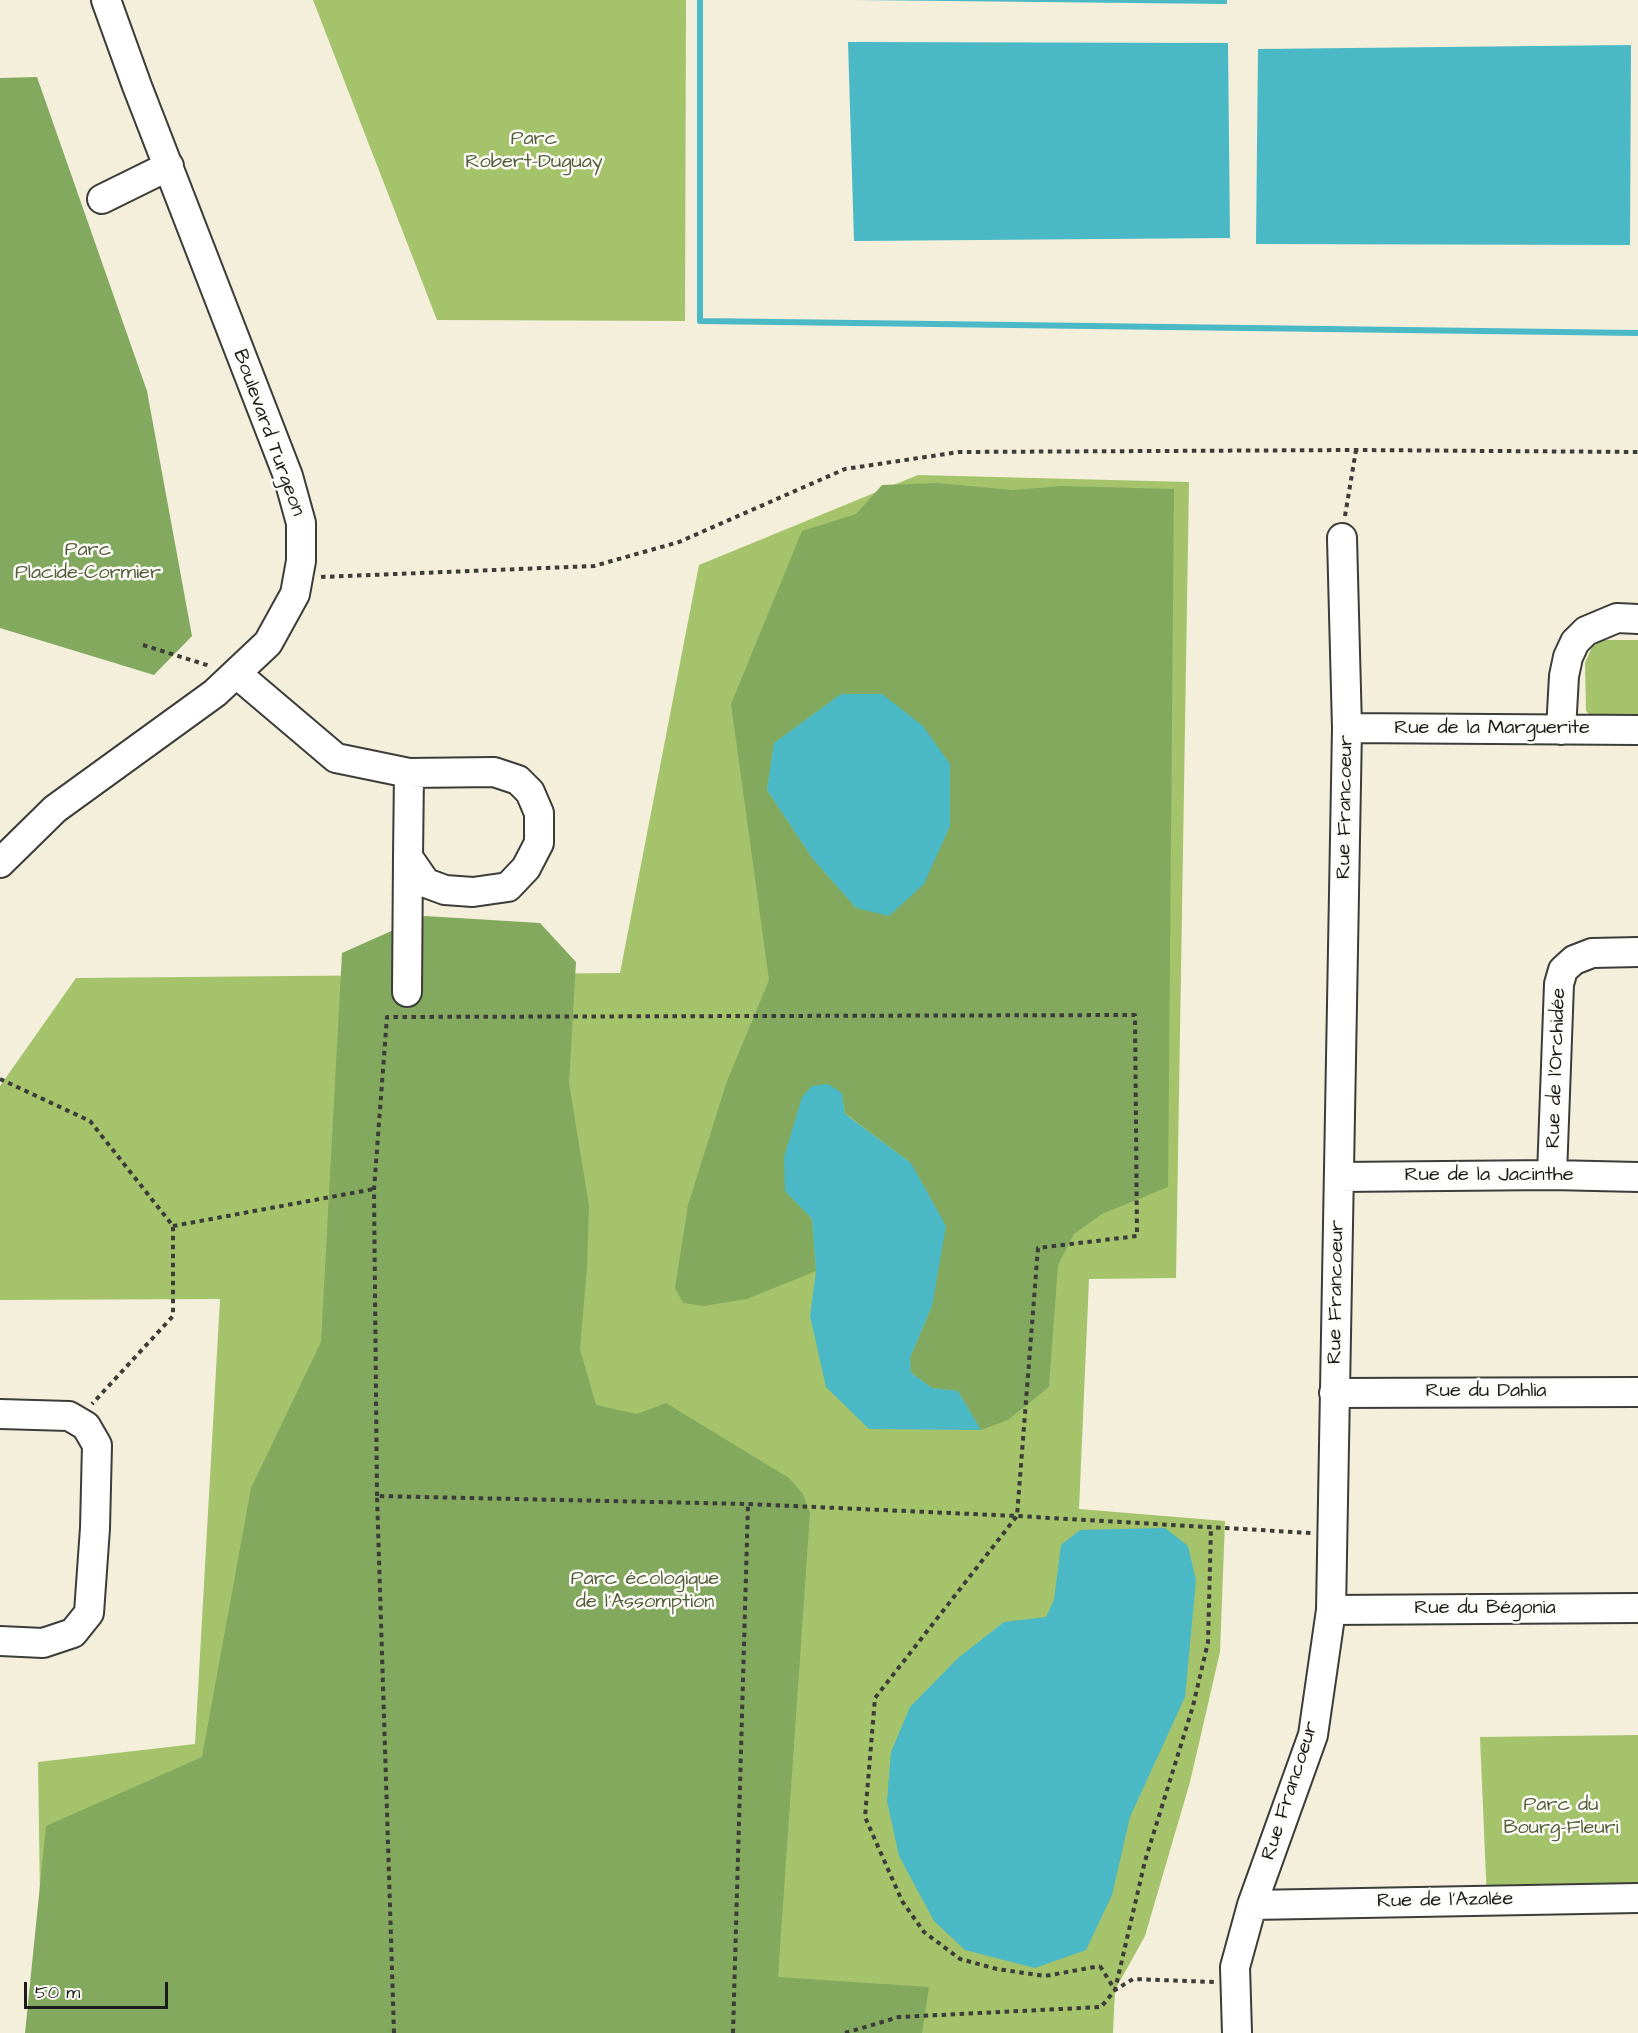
<!DOCTYPE html>
<meta charset="utf-8">
<style>
body{margin:0}
#map{position:relative;width:1638px;height:2033px;overflow:hidden;background:#f3efdb;font-family:"Architects Daughter",sans-serif}
canvas{display:block}
.scale{position:absolute;left:24px;top:1982px;width:144px;height:27px;box-sizing:border-box;border:3px solid #1c1c1c;border-top:0;padding-left:8px;font-size:18px;line-height:21px;white-space:nowrap;color:#1c1c1c;-webkit-text-stroke:4px #fdfcf7;paint-order:stroke}
</style>
<div id="map">
<canvas width="1638" height="2033"></canvas>
<div class="scale">50 m</div>
</div>
<script>
const ctx = document.querySelector('canvas').getContext('2d');
ctx.lineJoin = 'round';
function paint(path, color) { ctx.fillStyle = color; ctx.fill(path, 'evenodd'); }
const poly = rows => new Path2D(rows.map(r => 'M' + r).join(''));
function trace(path, color, width, dash) { ctx.strokeStyle = color; ctx.lineWidth = width; ctx.lineCap = dash ? 'butt' : 'round'; ctx.setLineDash(dash || []); ctx.stroke(path); }
function drawText(font, color, halo, rows, align = 'center') {
  ctx.font = font + ' "Architects Daughter",sans-serif'; ctx.lineWidth = 5; ctx.setLineDash([]); ctx.textBaseline = 'middle'; ctx.strokeStyle = halo; ctx.fillStyle = color; for (const [text, x, y, turn = 0] of rows) {
    ctx.save(); ctx.translate(x, y); ctx.rotate((+turn || 0) * Math.PI / 180); ctx.textAlign = isNaN(turn) ? turn : align; if (halo) ctx.strokeText(text, 0, 0); ctx.fillText(text, 0, 0); ctx.restore();
  }
}
paint(poly([
 [313,0,686,0,685,321,437,320],
 [918,475,1189,482,1176,1278,1089,1279,1079,1509,1225,1521,1220,1652,1190,1782,1145,1936,1115,1990,1113,2033,42,2033,38,1762,195,1744,220,1299,0,1300,0,1086,76,978,620,973,699,565],
 [1602,640,1638,640,1638,722,1591,716,1586,711,1585,663,1592,647],
 [1638,1735,1638,1898,1487,1901,1480,1737]
]), '#a4c36b');
paint(poly([
 [37,77,147,391,192,636,154,675,0,628,0,78],
 [937,483,1013,490,1061,486,1174,489,1168,1187,1102,1214,1074,1234,1058,1265,1049,1387,1008,1420,981,1430,958,1391,932,1388,911,1373,910,1358,932,1306,911,1163,845,1113,842,1093,785,1191,812,1219,816,1271,747,1299,703,1306,683,1303,675,1288,688,1205,727,1081,769,980,731,704,802,531,856,514,882,485],
 [841,694,856,908,813,859,767,790,774,743],
 [425,916,540,923,576,962,569,1083,589,1206,587,1268,580,1349,596,1405,637,1414,666,1403,789,1478,803,1494,810,1513,778,1977,929,1987,922,2033,25,2033,46,1826,202,1757,251,1488,321,1342,342,953]
]), '#83a95f');
paint(poly([
 [854,0,1227,0,1227,4],
 [848,42,1228,43,1230,238,854,241],
 [1631,45,1630,245,1256,244,1258,49],
 [841,694,882,694,923,726,950,764,950,826,924,884,889,916,856,908,813,859,767,790,774,743],
 [828,1084,842,1093,845,1114,911,1163,946,1226,932,1306,910,1358,911,1373,932,1388,958,1391,981,1430,869,1429,826,1387,810,1316,816,1271,812,1219,785,1191,784,1157,802,1097,812,1086],
 [1165,1528,1188,1546,1196,1580,1185,1697,1130,1817,1112,1895,1086,1950,1035,1968,965,1950,934,1921,899,1856,887,1801,891,1752,910,1707,958,1658,1004,1622,1046,1617,1054,1600,1061,1545,1080,1530]
]), '#4bb8c6');
trace(poly([
 [700,0,700,321,1638,333]
]), '#4bb8c6', 6);
const minor = poly([
 [102,199,169,166],
 [237,674,336,758,409,773,494,772,518,780,530,792,539,813,539,843,526,868,508,887,473,892,445,890,426,883,408,857,409,773],
 [1347,728,1638,730],
 [1561,730,1564,676,1568,657,1575,642,1586,631,1617,618,1638,619],
 [0,863,55,809,215,693,268,643,295,594,301,561,301,523,288,476,137,86,106,0],
 [407,992,408,857],
 [1552,1175,1559,984,1563,970,1574,960,1592,953,1638,952],
 [1339,1177,1552,1175,1638,1177],
 [1334,1393,1638,1392],
 [0,1414,69,1416,86,1426,97,1445,95,1528,89,1613,73,1633,43,1643,0,1641],
 [1331,1610,1638,1608],
 [1252,1905,1638,1898],
 [1237,2033,1235,1967,1252,1905,1313,1735,1331,1610,1347,728,1342,538]
]);
trace(minor, '#3c3c39', 32);
trace(poly([
 [1345,516,1356,450],
 [321,577,594,566,679,542,845,469,959,452,1356,450,1638,452],
 [143,645,210,666],
 [0,1079,90,1121,173,1226,173,1316,92,1404],
 [173,1226,374,1189],
 [377,1496,374,1189,387,1017,1135,1015,1137,1236,1038,1248,1017,1516,875,1698,865,1817,902,1901,924,1932,960,1959,997,1969,1045,1976,1100,1966],
 [1100,1966,1115,1990,1145,1861,1193,1706,1208,1642,1211,1527],
 [394,2033,377,1496,748,1504,1017,1516,1311,1533],
 [733,2033,748,1504],
 [845,2033,899,2017,1101,2007,1115,1990,1133,1979,1214,1982]
]), '#3c3c39', 4, [4.5, 4.5]);
trace(minor, '#fff', 28);
drawText('20px', '#525f3c', '#fdfcf7', [
 ["Parc",534,140],
 ["Robert-Duguay",534,163],
 ["Parc",88,551],
 ["Placide-Cormier",88,574],
 ["Parc écologique",645,1580],
 ["de l'Assomption",645,1603],
 ["Parc du",1561,1806],
 ["Bourg-Fleuri",1561,1829]
]);
drawText('20px', '#1c1c1c', '#fdfcf7', [
 ["Boulevard Turgeon",268,433,70],
 ["Rue de la Marguerite",1492,729],
 ["Rue Francoeur",1346,807,-89],
 ["Rue de l'Orchidée",1557,1068,-88],
 ["Rue de la Jacinthe",1489,1176],
 ["Rue Francoeur",1337,1292,-89],
 ["Rue du Dahlia",1486,1392],
 ["Rue du Bégonia",1485,1609],
 ["Rue Francoeur",1291,1791,-72],
 ["Rue de l'Azalée",1445,1901,-1]
]);
</script>
